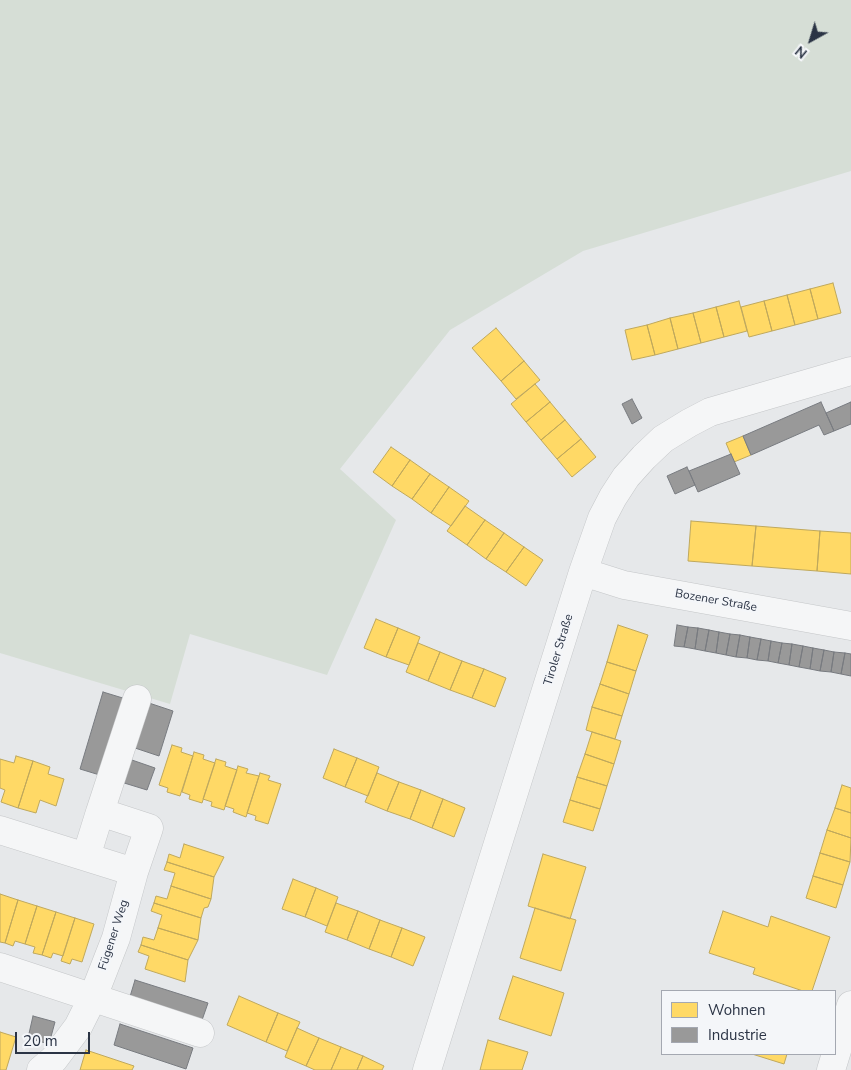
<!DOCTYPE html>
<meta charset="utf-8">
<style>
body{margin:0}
#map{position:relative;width:851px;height:1070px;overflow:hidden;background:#e6e8ea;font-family:"Nunito Sans",sans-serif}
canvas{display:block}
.legend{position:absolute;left:661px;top:990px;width:175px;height:65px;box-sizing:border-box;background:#f4f6f9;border:1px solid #a4a8b1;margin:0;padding:6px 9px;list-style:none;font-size:15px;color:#2b3445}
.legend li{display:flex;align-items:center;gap:10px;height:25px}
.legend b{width:25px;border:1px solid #a4a8b1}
.north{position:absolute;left:786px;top:15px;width:50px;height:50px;-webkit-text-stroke:4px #f4f6f9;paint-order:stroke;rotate:219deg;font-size:14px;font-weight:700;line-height:20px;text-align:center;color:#2b3445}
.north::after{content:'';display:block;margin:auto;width:18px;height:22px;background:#2b3445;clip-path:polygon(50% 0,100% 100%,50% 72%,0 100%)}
.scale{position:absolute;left:15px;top:1032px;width:75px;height:22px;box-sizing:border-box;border:2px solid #2b3445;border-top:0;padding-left:6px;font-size:15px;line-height:18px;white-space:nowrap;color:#2b3445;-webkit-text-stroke:4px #f4f6f9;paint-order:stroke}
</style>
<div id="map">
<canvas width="851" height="1070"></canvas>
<ul class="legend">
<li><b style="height:14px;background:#ffd966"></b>Wohnen</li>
<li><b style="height:14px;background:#999"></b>Industrie</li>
</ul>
<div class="north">N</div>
<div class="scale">20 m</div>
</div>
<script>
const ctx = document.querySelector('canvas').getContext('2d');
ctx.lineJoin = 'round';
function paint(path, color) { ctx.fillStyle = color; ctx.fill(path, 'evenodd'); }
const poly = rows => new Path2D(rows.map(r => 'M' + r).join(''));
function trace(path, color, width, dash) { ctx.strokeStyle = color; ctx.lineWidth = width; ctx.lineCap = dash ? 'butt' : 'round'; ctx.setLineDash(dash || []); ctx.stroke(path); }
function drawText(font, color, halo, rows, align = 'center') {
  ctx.font = font + ' "Nunito Sans",sans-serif'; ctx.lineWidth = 5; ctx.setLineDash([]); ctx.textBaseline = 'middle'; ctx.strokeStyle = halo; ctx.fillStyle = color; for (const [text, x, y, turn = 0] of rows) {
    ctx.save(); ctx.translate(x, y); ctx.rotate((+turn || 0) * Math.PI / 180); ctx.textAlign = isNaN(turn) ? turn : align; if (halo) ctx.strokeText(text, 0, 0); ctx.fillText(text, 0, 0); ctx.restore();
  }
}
paint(poly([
 [0,0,851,0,851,171,583,251,450,330,340,469,396,520,327,675,190,634,170,704,0,653]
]), '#d6ded6');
const homes = poly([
 [833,283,841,313,818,319,810,289,833,283],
 [810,289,818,319,795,325,787,295,810,289],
 [787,295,795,325,772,331,764,301,787,295],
 [739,301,747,331,724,337,716,307,739,301],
 [764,301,772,331,749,337,741,307,764,301],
 [716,307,724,337,701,343,693,313,716,307],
 [693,313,701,343,678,349,670,318,693,313],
 [670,318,678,349,655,355,647,325,670,318],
 [647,325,655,355,632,360,625,330,647,325],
 [496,328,524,361,501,381,472,348,496,328],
 [524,361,540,380,516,399,501,381,524,361],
 [535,384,550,402,526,422,511,404,535,384],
 [550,402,565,420,541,440,526,422,550,402],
 [565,420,581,439,557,459,541,440,565,420],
 [743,436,751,455,734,462,726,443,743,436],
 [581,439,596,457,572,477,557,459,581,439],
 [391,447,410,460,392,486,373,472,391,447],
 [410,460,430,474,412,499,392,486,410,460],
 [430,474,449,487,431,513,412,499,430,474],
 [449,487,469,501,451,526,431,513,449,487],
 [465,506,485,520,467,545,447,531,465,506],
 [485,520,504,533,486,559,467,545,485,520],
 [691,521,756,526,752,566,688,561,691,521],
 [756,526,820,531,817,571,752,566,756,526],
 [820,531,851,533,851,574,817,571,820,531],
 [504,533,524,547,506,572,486,559,504,533],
 [524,547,543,560,526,586,506,572,524,547],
 [376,619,398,628,386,657,364,648,376,619],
 [618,625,648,635,636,671,607,662,618,625],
 [398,628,420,637,409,665,386,657,398,628],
 [418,643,440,652,428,681,406,672,418,643],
 [440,652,462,661,450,690,428,681,440,652],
 [462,661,484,669,472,698,450,690,462,661],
 [607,662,636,671,629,694,600,684,607,662],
 [484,669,506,678,495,707,472,698,484,669],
 [600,684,629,694,622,716,592,707,600,684],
 [592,707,622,716,615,739,586,730,592,707],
 [592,732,621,741,614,764,585,754,592,732],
 [172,745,182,748,181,752,193,756,180,796,167,792,168,788,159,785,172,745],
 [334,749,357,758,345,787,323,778,334,749],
 [194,752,204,755,203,759,215,763,202,803,189,799,190,795,182,792,194,752],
 [585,754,614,764,607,786,577,777,585,754],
 [16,756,33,761,18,808,1,802,5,790,0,788,0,759,14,763,16,756],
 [357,758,379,767,368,796,345,787,357,758],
 [216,759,226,762,225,766,237,770,224,810,211,806,212,802,203,799,216,759],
 [33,761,50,767,48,774,64,779,56,806,40,800,36,813,18,808,33,761],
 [238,766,248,769,246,773,259,776,246,817,233,812,234,809,225,806,238,766],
 [260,773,270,776,268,780,281,784,268,824,255,820,256,816,247,813,260,773],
 [377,773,399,782,387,811,365,802,377,773],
 [577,777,607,786,600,809,570,800,577,777],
 [399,782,421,790,410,819,387,811,399,782],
 [842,785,851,788,851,813,835,808,842,785],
 [421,790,443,799,432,828,410,819,421,790],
 [443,799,465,808,454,837,432,828,443,799],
 [570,800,600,809,593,831,563,822,570,800],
 [835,808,851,813,851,838,827,830,835,808],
 [827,830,851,838,850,862,820,853,827,830],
 [184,844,224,857,214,877,167,862,169,854,180,858,184,844],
 [820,853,850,862,843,885,813,876,820,853],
 [543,854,586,867,570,919,528,906,543,854],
 [167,862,214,877,211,899,171,886,175,873,164,870,167,862],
 [813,876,843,885,836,908,806,898,813,876],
 [293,879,316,888,305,917,282,909,293,879],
 [171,886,211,899,208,907,204,908,201,918,154,903,156,896,167,899,171,886],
 [316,888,338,897,327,926,305,917,316,888],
 [0,894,18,900,5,943,0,942,0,894],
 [18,900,37,906,25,944,15,941,13,946,5,943,18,900],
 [154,903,201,918,198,940,158,928,162,915,151,911,154,903],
 [336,903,358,911,347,940,325,932,336,903],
 [37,906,56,912,42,955,33,953,35,947,25,944,37,906],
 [535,908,576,920,561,971,520,958,535,908],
 [358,911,380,920,369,949,347,940,358,911],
 [723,911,768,927,771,916,830,937,812,991,803,991,753,974,755,968,709,953,723,911],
 [56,912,75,918,63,956,53,953,51,958,42,955,56,912],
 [75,918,94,924,82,962,72,959,70,964,61,961,75,918],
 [380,920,402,928,391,957,369,949,380,920],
 [158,928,198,940,188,960,141,945,143,937,154,940,158,928],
 [402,928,425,937,413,966,391,957,402,928],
 [141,945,188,960,185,982,145,969,149,956,138,952,141,945],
 [513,976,564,993,551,1036,499,1019,513,976],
 [239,996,278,1013,266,1042,227,1025,239,996],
 [278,1013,300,1022,287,1051,266,1042,278,1013],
 [297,1028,319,1038,306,1066,285,1057,297,1028],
 [0,1032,16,1037,6,1070,0,1070,0,1032],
 [319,1038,341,1047,331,1070,315,1070,306,1066,319,1038],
 [488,1040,528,1052,522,1070,480,1070,488,1040],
 [341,1047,363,1056,357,1070,331,1070,341,1047],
 [86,1050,134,1066,132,1070,80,1070,86,1050],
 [752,1054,787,1054,784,1064,752,1054],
 [363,1056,384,1066,382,1070,357,1070,363,1056]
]);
paint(homes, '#ffd966');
trace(homes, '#bfa85c', 1);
const industry = poly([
 [632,399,642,418,632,424,622,404,632,399],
 [821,402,834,431,824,435,819,425,751,455,743,436,821,402],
 [851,402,851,424,834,431,826,413,851,402],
 [731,454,740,474,698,492,689,471,731,454],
 [687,467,695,485,675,494,667,476,687,467],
 [677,625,688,627,684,647,674,646,677,625],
 [688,627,698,628,695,649,684,647,688,627],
 [698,628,709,630,705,651,695,649,698,628],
 [709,630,719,632,716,653,705,651,709,630],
 [719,632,730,634,726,655,716,653,719,632],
 [730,634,740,635,736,657,726,655,730,634],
 [740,635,750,637,747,658,736,657,740,635],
 [750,637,761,639,757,660,747,658,750,637],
 [761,639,771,641,768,661,757,660,761,639],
 [771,641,782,643,778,663,768,661,771,641],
 [782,643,792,644,789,665,778,663,782,643],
 [792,644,803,646,799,667,789,665,792,644],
 [803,646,813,648,810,669,799,667,803,646],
 [813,648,824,650,820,671,810,669,813,648],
 [824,650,834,652,831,672,820,671,824,650],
 [834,652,845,653,841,674,831,672,834,652],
 [845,653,851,654,851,676,841,674,845,653],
 [103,692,126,699,103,776,80,769,103,692],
 [149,703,173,711,159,756,135,748,149,703],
 [129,759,155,768,147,790,121,782,129,759],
 [135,980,208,1003,201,1023,129,1000,135,980],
 [33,1016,55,1022,49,1044,28,1038,33,1016],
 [120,1024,193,1048,186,1069,114,1045,120,1024]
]);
paint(industry, '#999');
trace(industry, '#787b80', 1);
const street = poly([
 [583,572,624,585,851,626],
 [100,812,137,699],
 [0,830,134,872,116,938,93,997,78,1027,54,1059,41,1070],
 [86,857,100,812,149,828,134,872],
 [0,967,200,1033],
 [427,1070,583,572,602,518,613,497,626,477,644,457,663,439,689,423,710,412,851,371],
 [831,1070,851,1005]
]);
trace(street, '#c4c6c8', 29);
trace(street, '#f5f6f7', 28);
drawText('12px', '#2b3445', '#f4f6f9', [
 ["Bozener Straße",716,601,10],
 ["Tiroler Straße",559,650,-73],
 ["Fügener Weg",114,935,-72]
]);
</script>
